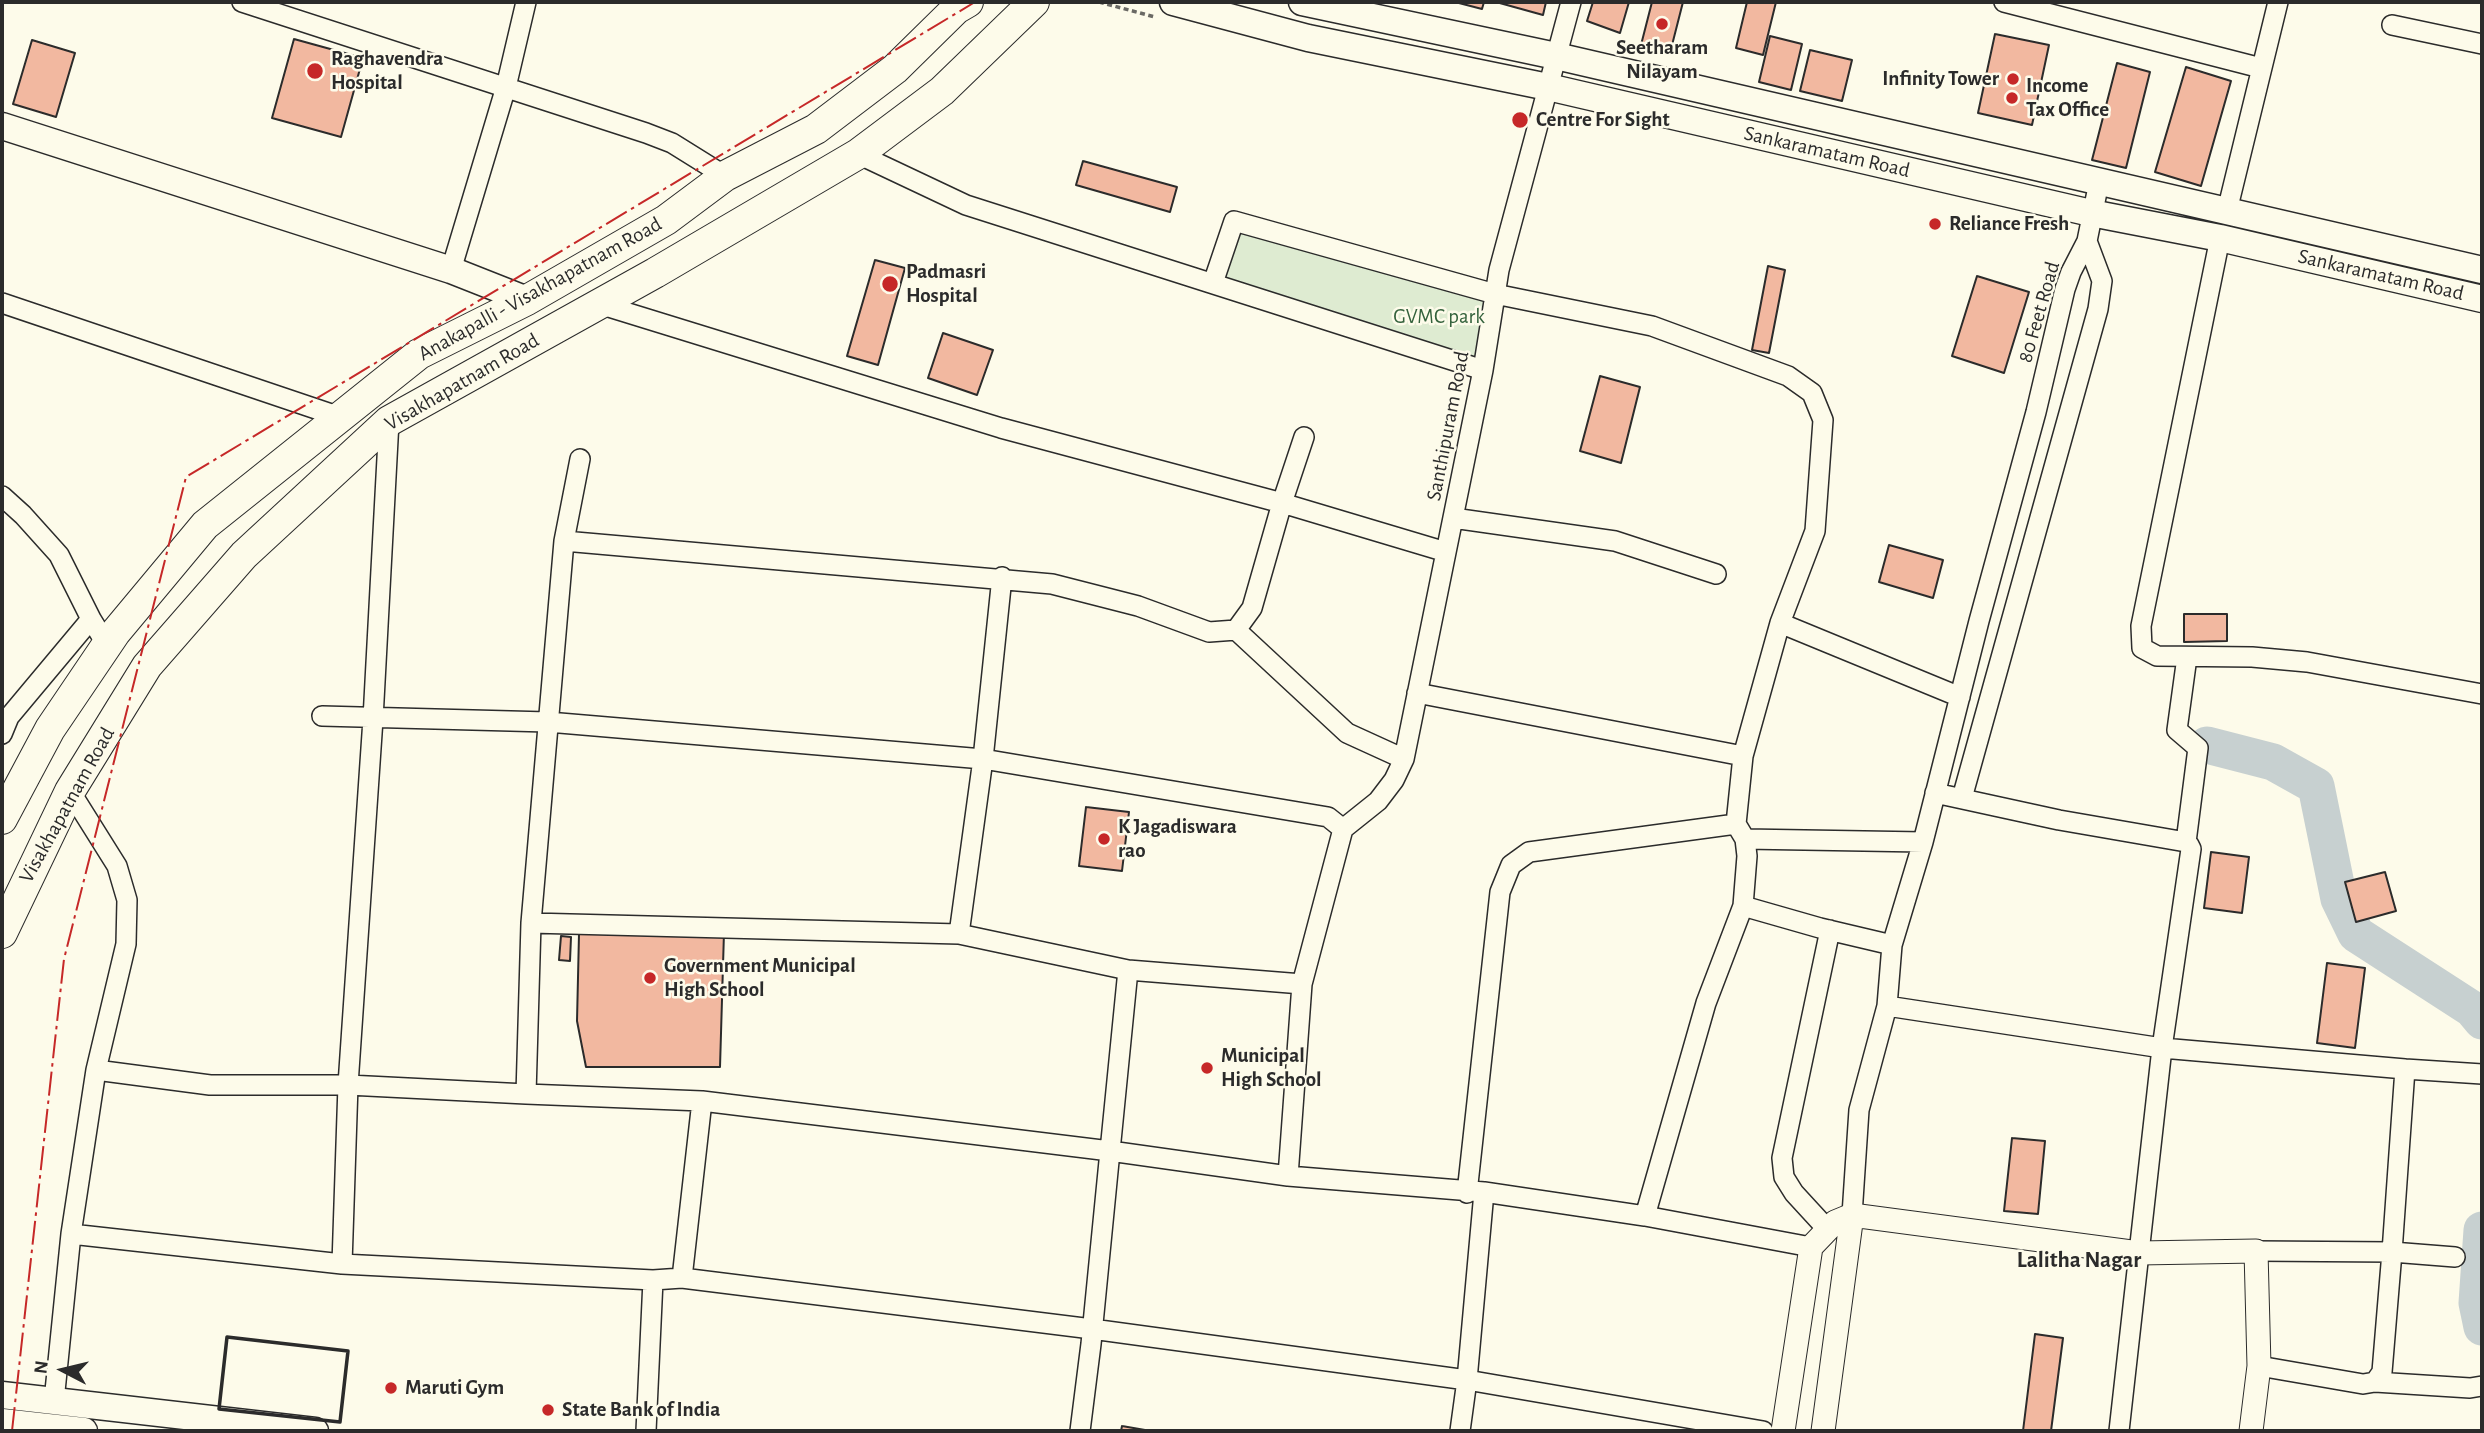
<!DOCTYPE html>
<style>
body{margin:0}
#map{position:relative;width:2484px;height:1433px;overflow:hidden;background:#fdfbea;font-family:"Alegreya Sans",sans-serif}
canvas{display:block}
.frame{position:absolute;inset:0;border:4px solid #2b2b2b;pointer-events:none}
.north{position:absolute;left:28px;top:1335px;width:70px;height:70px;-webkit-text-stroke:5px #fdfbea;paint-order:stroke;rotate:277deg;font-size:19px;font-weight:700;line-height:28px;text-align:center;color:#2b2b2b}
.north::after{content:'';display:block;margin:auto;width:24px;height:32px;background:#2b2b2b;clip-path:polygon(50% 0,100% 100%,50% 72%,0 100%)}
</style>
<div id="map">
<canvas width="2484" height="1433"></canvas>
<div class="frame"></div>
<div class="north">N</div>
</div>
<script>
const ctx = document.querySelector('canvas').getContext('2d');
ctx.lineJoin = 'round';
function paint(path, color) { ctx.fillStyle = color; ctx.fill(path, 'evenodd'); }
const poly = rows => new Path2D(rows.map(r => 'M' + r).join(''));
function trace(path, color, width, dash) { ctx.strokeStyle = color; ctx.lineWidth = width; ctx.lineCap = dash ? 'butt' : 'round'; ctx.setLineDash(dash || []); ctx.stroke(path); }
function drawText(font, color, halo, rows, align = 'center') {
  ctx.font = font + ' "Alegreya Sans",sans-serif'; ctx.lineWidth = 5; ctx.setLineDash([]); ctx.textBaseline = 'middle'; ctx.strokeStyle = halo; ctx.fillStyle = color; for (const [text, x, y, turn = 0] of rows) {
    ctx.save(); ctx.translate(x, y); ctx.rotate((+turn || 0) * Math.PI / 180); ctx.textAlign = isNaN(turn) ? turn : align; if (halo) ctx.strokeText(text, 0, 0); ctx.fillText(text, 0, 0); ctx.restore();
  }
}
const green = poly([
 [1234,221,1495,294,1483,370,1213,283,1234,221]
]);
paint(green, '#deebd1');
trace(green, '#74746e', 2);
trace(poly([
 [2207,745,2273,762,2316,786,2339,899,2356,934,2472,1009,2482,1021],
 [2482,1230,2477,1303,2482,1327]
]), '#c7d0d0', 37);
const building = poly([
 [1455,2,1484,2,1482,9,1455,2],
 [1496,2,1546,2,1543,15,1496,2],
 [1593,2,1629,2,1620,33,1587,21,1593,2],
 [1652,2,1683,2,1670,53,1641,45,1652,2],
 [1747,2,1776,2,1763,55,1736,48,1747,2],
 [1995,34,2049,45,2032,125,1978,113,1995,34],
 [1770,36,1802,44,1791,90,1759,82,1770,36],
 [294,39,363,58,341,137,272,118,294,39],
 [32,40,75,53,56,117,13,104,32,40],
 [1810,50,1852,60,1842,101,1800,91,1810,50],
 [2117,63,2150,72,2126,168,2092,160,2117,63],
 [2186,67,2231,81,2201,186,2155,172,2186,67],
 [1083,161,1177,187,1170,212,1076,185,1083,161],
 [875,260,905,268,878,365,847,356,875,260],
 [1768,266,1785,270,1769,353,1752,350,1768,266],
 [1977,276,2029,292,2004,373,1952,356,1977,276],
 [943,333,993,350,977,395,928,378,943,333],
 [1600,376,1640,387,1621,463,1580,451,1600,376],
 [1889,545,1943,560,1933,598,1879,582,1889,545],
 [2184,614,2227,614,2227,641,2184,642,2184,614],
 [1086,807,1129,812,1122,871,1079,866,1086,807],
 [2211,852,2249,857,2242,913,2204,908,2211,852],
 [2385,872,2396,911,2356,922,2345,882,2385,872],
 [724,932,720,1067,586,1067,577,1021,579,934,724,932],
 [561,936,571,937,570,961,559,960,561,936],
 [2327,963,2365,968,2355,1048,2317,1043,2327,963],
 [2012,1138,2045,1141,2038,1214,2004,1211,2012,1138],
 [2035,1334,2063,1338,2051,1431,2023,1431,2035,1334],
 [1122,1426,1145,1430,1145,1431,1121,1431,1122,1426]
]);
paint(building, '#f2b8a0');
trace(building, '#2b2b2b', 2);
const minor = poly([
 [242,2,646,133,672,143,725,176],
 [1571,2,1499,270,1483,370,1404,759,1394,780,1378,801,1343,829,1302,984,1288,1176,1484,1192,1645,1216],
 [2004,2,2261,68],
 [2392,25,2482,44],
 [858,154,966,205,1483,370],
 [2227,211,2278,2],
 [2220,238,2141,626,2142,648,2157,656,2252,657,2307,662,2482,694],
 [451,270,506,87,526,2],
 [1213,283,1234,221,1495,294,1652,326,1788,376,1812,393,1823,420,1815,531,1780,623,1743,756],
 [2,303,340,417],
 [599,304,1001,428,1282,503,1446,552],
 [389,421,373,719,348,1085,342,1264,653,1280,646,1431],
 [580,459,564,541,531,923,526,1094,702,1101],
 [2,496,23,515,59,555,91,619,107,645],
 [1453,518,1615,541,1716,574],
 [564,541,1052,584,1138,606,1209,632,1236,630,1252,608,1282,503,1304,437],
 [1002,577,983,759,959,934,1128,970,1110,1151,1288,1176],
 [1780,623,1960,697],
 [1236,630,1347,733,1404,759],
 [1417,693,1743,756,1736,824,1745,839,1747,856,1743,906,1706,1003,1645,1216,1811,1247],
 [322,716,548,722,983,759,1328,817,1343,829],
 [2,734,9,717,91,619],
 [70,791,117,866,127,900,126,944,96,1070],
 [1935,793,2059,820,2186,842,2189,845,2191,849,2162,1048,2405,1069,2392,1252,2256,1251],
 [1962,798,2098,309,2102,281,2087,241],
 [1745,839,1923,842],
 [2186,842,2198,748,2177,730,2187,657],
 [1743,906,1820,928,1892,945,1887,1006],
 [531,923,959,934],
 [1892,945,1923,842,1979,621,2036,412,2065,289,2071,272,2087,241,2099,182],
 [1128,970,1302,984],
 [2405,1069,2482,1074],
 [1484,1192,1467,1380,1763,1431],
 [1467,1193,1500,892,1511,865,1529,852,1736,824],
 [1852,1215,1859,1110,1887,1006,2162,1048,2119,1431],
 [1828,1230,1794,1193,1784,1177,1782,1158,1830,930],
 [71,1234,96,1070,210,1085,348,1085,526,1094],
 [682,1278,1092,1329,1467,1380,1460,1431],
 [653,1280,682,1278,702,1101,1110,1151,1091,1344,1080,1431],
 [2259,1366,2363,1384,2375,1382,2382,1372,2392,1252,2455,1257],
 [2375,1382,2470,1388,2482,1386],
 [54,1401,71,1234,342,1264]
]);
const tertiary = poly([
 [1783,1431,1811,1247,1835,1222,1852,1215,2139,1253,2256,1251,2259,1366,2251,1431],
 [1823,1431,1852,1215]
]);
const secondary = poly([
 [1173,2,1308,38,1548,87,2091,213,2220,238,2482,299],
 [1302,2,1556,56,2482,270],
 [2,126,451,270,527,300],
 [2,1395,315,1431],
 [2,1422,84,1431]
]);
const primary = poly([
 [2,819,50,729,115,633,205,525,419,354,527,300,666,220,725,176,816,129,895,69,956,9,968,2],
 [2,933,70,791,147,666,244,555,389,421,655,273,858,154,942,91,1034,2]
]);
trace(minor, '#2b2b2b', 22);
trace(tertiary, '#2b2b2b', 25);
trace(secondary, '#2b2b2b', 29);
trace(primary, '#2b2b2b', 32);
trace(poly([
 [1099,2,1155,17]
]), '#6a6964', 3.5, [5, 3.5]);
trace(minor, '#fdfbea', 19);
trace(tertiary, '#fdfbea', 23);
trace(secondary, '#fdfbea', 26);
trace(primary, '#fdfbea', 30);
trace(poly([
 [227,1337,348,1351,340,1422,219,1409,227,1337]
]), '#2b2b2b', 3.5);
trace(poly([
 [12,1431,64,959,186,477,975,2]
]), '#c62828', 2, [24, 5, 3.5, 5]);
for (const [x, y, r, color] of [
 [1662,24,7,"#c62828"],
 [315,71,9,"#c62828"],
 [2013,79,7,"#c62828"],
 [2012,98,7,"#c62828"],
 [1520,120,9,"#c62828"],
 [1935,224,7,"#c62828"],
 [890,284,9,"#c62828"],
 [1104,839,7,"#c62828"],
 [650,978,7,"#c62828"],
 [1207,1068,7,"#c62828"],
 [391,1388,7,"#c62828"],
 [548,1410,7,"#c62828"]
]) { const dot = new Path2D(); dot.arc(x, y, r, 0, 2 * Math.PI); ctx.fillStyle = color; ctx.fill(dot); trace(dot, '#fdfbea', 2.5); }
drawText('bold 21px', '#2b2b2b', '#fdfbea', [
 ["Seetharam",1662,48,"center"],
 ["Nilayam",1662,72,"center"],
 ["Raghavendra",331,59],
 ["Hospital",331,83],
 ["Infinity Tower",1999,79,"right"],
 ["Income",2026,86],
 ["Tax Office",2026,110],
 ["Centre For Sight",1536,120],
 ["Reliance Fresh",1949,224],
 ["Padmasri",906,272],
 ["Hospital",906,296],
 ["K Jagadiswara",1118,827],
 ["rao",1118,851],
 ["Government Municipal",664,966],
 ["High School",664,990],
 ["Municipal",1221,1056],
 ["High School",1221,1080],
 ["Maruti Gym",405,1388],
 ["State Bank of India",562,1410]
], 'left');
drawText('21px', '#2b2b2b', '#fdfbea', [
 ["Sankaramatam Road",1827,152,13],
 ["Sankaramatam Road",2381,275,13],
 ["Anakapalli - Visakhapatnam Road",540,289,-29],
 ["80 Feet Road",2039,312,-74],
 ["Visakhapatnam Road",462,382,-30],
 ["Santhipuram Road",1448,426,-79],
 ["Visakhapatnam Road",67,805,-61]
]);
drawText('21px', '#34623c', '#fdfbea', [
 ["GVMC park",1439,317]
]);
drawText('bold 23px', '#2b2b2b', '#fdfbea', [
 ["Lalitha Nagar",2079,1260]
]);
</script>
